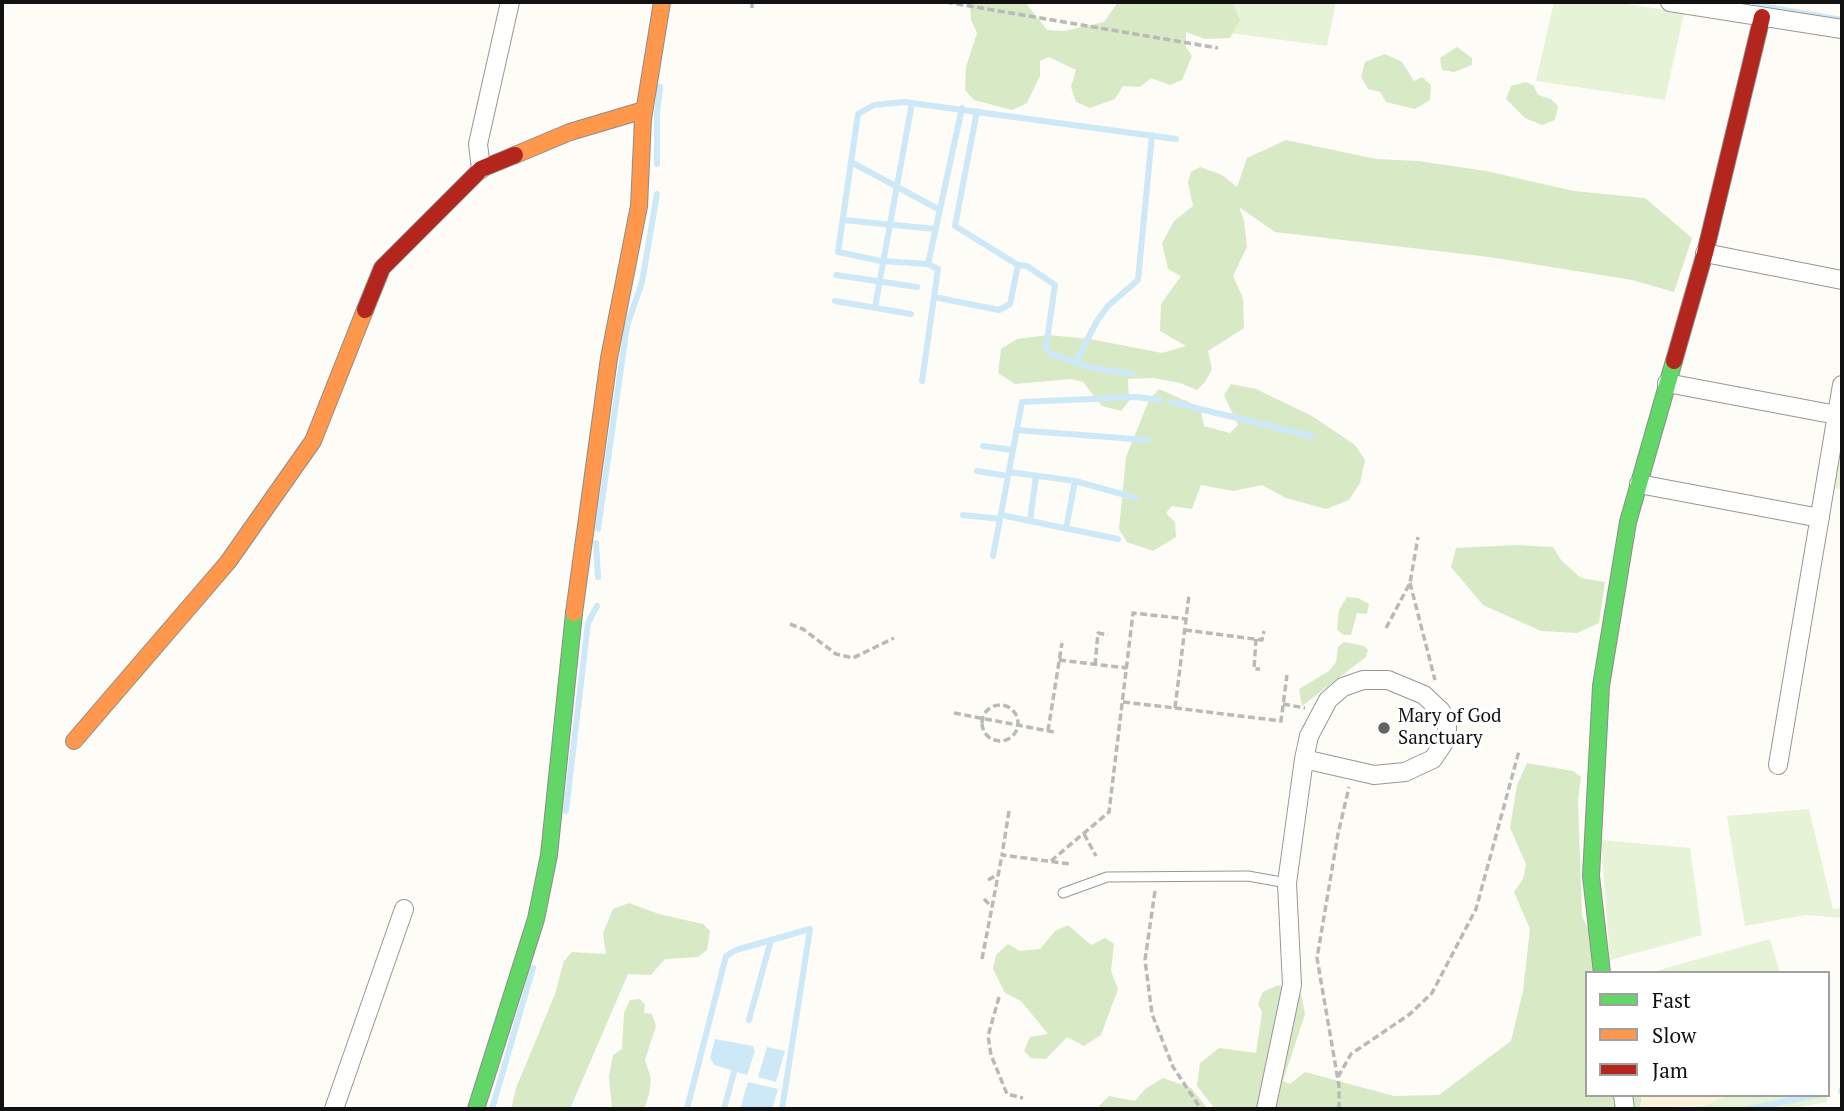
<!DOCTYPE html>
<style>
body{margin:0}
#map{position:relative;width:1844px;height:1111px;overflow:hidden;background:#fdfcf7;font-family:"PT Serif",serif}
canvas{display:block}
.frame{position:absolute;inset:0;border:4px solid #111;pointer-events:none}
.legend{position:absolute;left:1585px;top:971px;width:245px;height:126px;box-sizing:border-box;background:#fff;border:2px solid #a0a0a0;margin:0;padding:9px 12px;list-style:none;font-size:21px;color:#111}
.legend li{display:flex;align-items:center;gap:14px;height:35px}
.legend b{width:35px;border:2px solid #a0a0a0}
</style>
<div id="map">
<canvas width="1844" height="1111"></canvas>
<div class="frame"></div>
<ul class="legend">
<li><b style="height:9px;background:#63d668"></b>Fast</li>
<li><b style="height:9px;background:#ff974d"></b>Slow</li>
<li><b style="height:9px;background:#b3261e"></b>Jam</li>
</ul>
</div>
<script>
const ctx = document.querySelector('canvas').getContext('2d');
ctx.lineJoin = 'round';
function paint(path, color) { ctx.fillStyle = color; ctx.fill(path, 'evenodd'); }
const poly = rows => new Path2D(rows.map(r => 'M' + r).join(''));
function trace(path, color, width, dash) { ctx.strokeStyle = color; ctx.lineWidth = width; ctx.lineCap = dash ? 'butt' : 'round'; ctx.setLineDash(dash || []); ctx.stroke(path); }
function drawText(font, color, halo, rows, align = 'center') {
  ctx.font = font + ' "PT Serif",serif'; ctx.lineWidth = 7; ctx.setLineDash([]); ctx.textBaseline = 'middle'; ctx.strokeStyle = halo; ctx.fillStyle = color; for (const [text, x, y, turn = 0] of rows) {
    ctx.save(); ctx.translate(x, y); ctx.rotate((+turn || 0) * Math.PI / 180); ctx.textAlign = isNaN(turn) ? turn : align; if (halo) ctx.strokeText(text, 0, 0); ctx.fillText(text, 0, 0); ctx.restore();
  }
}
paint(poly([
 [1122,2,1336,2,1327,46,1215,31],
 [1554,2,1615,2,1684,13,1665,100,1536,81],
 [1842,426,1842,489,1830,488],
 [1809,809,1833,909,1842,908,1842,918,1805,915,1745,926,1727,816],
 [1601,840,1690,848,1702,935,1610,960],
 [1770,939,1780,973,1649,973,1677,965],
 [1728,1095,1827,1095,1827,1102,1787,1109,1677,1109,1706,1105]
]), '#e7f3d7');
paint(poly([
 [970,2,1025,2,1047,30,1065,31,1104,22,1118,2,1232,2,1240,20,1230,38,1205,39,1186,32,1186,47,1192,56,1182,80,1170,85,1151,78,1140,87,1123,86,1115,99,1090,108,1076,102,1071,87,1076,70,1049,57,1040,61,1040,76,1027,103,1012,110,974,100,965,90,966,67,977,33,971,20],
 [1457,47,1472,58,1472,65,1454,72,1442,70,1440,58],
 [1385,54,1402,62,1414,81,1422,77,1431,85,1430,100,1415,109,1386,102,1380,92,1368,89,1361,77,1365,62],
 [1526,82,1534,86,1538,95,1551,99,1558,106,1555,120,1542,125,1525,118,1506,99,1511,86],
 [1286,140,1376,159,1418,161,1486,171,1574,191,1645,198,1692,238,1674,292,1632,280,1489,257,1275,232,1239,207,1244,220,1247,247,1233,276,1243,298,1244,328,1208,351,1212,369,1205,382,1197,390,1180,383,1153,378,1128,379,1129,401,1121,411,1102,406,1083,382,1071,379,1015,384,998,373,1001,349,1017,339,1048,335,1090,339,1162,353,1186,346,1160,331,1161,304,1181,276,1168,269,1162,243,1174,221,1193,206,1188,182,1191,172,1200,167,1222,175,1237,187,1247,158],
 [1231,384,1256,389,1312,416,1355,445,1365,460,1360,483,1349,500,1326,509,1286,498,1262,485,1233,491,1201,485,1192,509,1172,506,1166,513,1175,522,1176,537,1153,551,1127,542,1119,529,1126,457,1149,400,1159,389,1200,407,1204,426,1230,433,1238,425,1224,395],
 [1517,545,1553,547,1561,560,1581,578,1605,582,1599,623,1577,633,1541,631,1483,605,1451,567,1456,548],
 [1347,597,1358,598,1369,604,1367,614,1357,613,1351,635,1344,635,1337,630,1339,610],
 [1344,642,1364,646,1368,650,1366,657,1302,706,1299,689,1329,671,1336,662,1338,647],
 [1527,763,1573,771,1581,777,1578,800,1582,916,1589,930,1598,973,1587,973,1587,1095,1642,1095,1640,1109,1288,1109,1288,1106,1284,1109,1215,1109,1197,1086,1200,1063,1219,1048,1256,1053,1262,1012,1258,1004,1263,992,1278,985,1301,994,1305,1014,1283,1081,1290,1084,1305,1072,1394,1096,1439,1095,1511,1041,1523,991,1530,929,1514,892,1523,879,1526,864,1510,828,1517,785],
 [629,903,659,914,703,924,710,931,707,950,698,957,665,959,651,975,628,974,570,1109,511,1109,516,1088,555,994,564,961,572,952,606,954,603,933,613,909],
 [1068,925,1091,945,1105,938,1114,944,1111,971,1118,989,1101,1035,1084,1046,1067,1037,1046,1059,1031,1058,1024,1051,1030,1037,1048,1034,1021,1001,1005,993,993,969,996,955,1008,944,1020,951,1040,949,1055,931],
 [640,999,645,1005,644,1013,652,1014,656,1026,645,1060,651,1079,649,1095,644,1109,612,1109,609,1077,613,1055,622,1049,624,1013,630,1000],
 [1163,1078,1191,1088,1208,1109,1096,1109,1109,1096,1135,1101,1145,1089]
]), '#d8eac5');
paint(poly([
 [1642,1095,1728,1095,1706,1105,1640,1109]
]), '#fcf4d9');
paint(poly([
 [715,1039,753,1046,755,1051,747,1075,714,1065,710,1058],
 [767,1047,785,1051,776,1082,758,1077],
 [748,1082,778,1089,772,1109,740,1109]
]), '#cde8f7');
trace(poly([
 [1728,2,1739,3],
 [1755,5,1842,20],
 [977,111,955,226,1018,265],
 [851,162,940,210],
 [657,164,657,114,660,87],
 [843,220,936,229],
 [928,264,962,108],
 [836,275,917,287],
 [934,297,999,310,1010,304,1018,265,1027,266,1055,285,1046,347,1051,354,1092,368,1132,374],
 [835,301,911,314],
 [875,307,912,103],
 [1075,363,1097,321,1108,306,1138,280,1152,135],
 [922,381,938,269,928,264,881,261,838,252,858,114,874,105,904,102,1176,139],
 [1171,402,1311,436],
 [1016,430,1147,440],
 [983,446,1013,450],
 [977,471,1008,476],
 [1009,472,1075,481,1136,498],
 [963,515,1000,519],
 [1001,515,1118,539],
 [1030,521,1036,476],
 [598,529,627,326,642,282,657,194],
 [1066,529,1075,481],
 [596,543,598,577],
 [993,556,1022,402,1136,397,1160,400],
 [566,811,588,623,597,606],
 [749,1020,771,940],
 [1841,1091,1842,1091],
 [492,1109,533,968],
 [687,1109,726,956,736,950,810,929,782,1109],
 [724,1109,734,1072],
 [1748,1109,1817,1095]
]), '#cde8f7', 6);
const lane = poly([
 [1063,893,1107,877,1248,876,1287,883]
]);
const street = poly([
 [1670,2,1842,29],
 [481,169,478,144,510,2],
 [1705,253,1842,280],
 [1667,383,1842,416],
 [1639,484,1820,518],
 [1363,680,1388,680,1424,695,1441,711,1447,724,1447,738,1433,759,1405,772,1374,775,1304,759,1309,736,1328,700,1343,687,1363,680],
 [1778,765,1842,385],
 [1623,1095,1625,1109],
 [334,1109,404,909],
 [1266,1109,1292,985,1287,883,1304,759]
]);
const fast = poly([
 [1602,973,1591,876,1601,686,1628,522,1674,361],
 [476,1109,536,919,549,855,574,613]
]);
const slow = poly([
 [515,155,570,132,644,110],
 [574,613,609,358,639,206,643,119,662,2],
 [74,741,228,562,313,441,365,310]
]);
const jam = poly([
 [365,310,382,268,481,169,515,155],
 [1674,361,1705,253,1762,17]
]);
trace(lane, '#979795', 11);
trace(street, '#979795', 20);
trace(fast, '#8e8d8b', 18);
trace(slow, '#8e8d8b', 18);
trace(jam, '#8e8d8b', 18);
trace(poly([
 [946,2,1218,48],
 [752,8,752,2],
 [1410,583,1435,680],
 [790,624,803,629,836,654,853,658,894,638],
 [1386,628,1410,583,1418,537],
 [1185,630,1262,640,1264,631],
 [1256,639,1254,669,1260,669],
 [1059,660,1127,668],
 [1095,665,1098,633,1108,635],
 [1123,702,1175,708,1189,595],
 [1283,704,1305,708],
 '982 723a18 18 0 1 1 36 0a18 18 0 1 1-36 0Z',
 [1175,708,1281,721,1287,675],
 [954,713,1054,732],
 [1048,731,1062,643],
 [1009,811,1002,855,1070,864],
 [1084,834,1096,856],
 [1051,861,1109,812,1133,613,1187,619],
 [988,880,999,874],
 [1155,891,1145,960,1152,1014,1173,1067,1201,1109],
 [984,899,992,907],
 [982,959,1002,855],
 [999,997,988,1036,991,1055,1007,1094,1023,1098],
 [1338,1077,1351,1054,1410,1014,1432,993,1476,909,1519,751],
 [1339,1109,1339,1086,1317,958,1338,834,1349,787]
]), '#b9b9b8', 3.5, [7, 3.5]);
trace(lane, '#fffffe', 9);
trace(street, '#fffffe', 18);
trace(fast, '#63d668', 16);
trace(slow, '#ff974d', 16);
trace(jam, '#b3261e', 16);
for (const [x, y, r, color] of [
 [1384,728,7,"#646362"]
]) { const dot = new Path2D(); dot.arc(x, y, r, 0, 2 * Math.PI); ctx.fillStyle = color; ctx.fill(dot); trace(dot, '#fff', 2.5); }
drawText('19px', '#111', '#fff', [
 ["Mary of God",1398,717],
 ["Sanctuary",1398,739]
], 'left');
</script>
